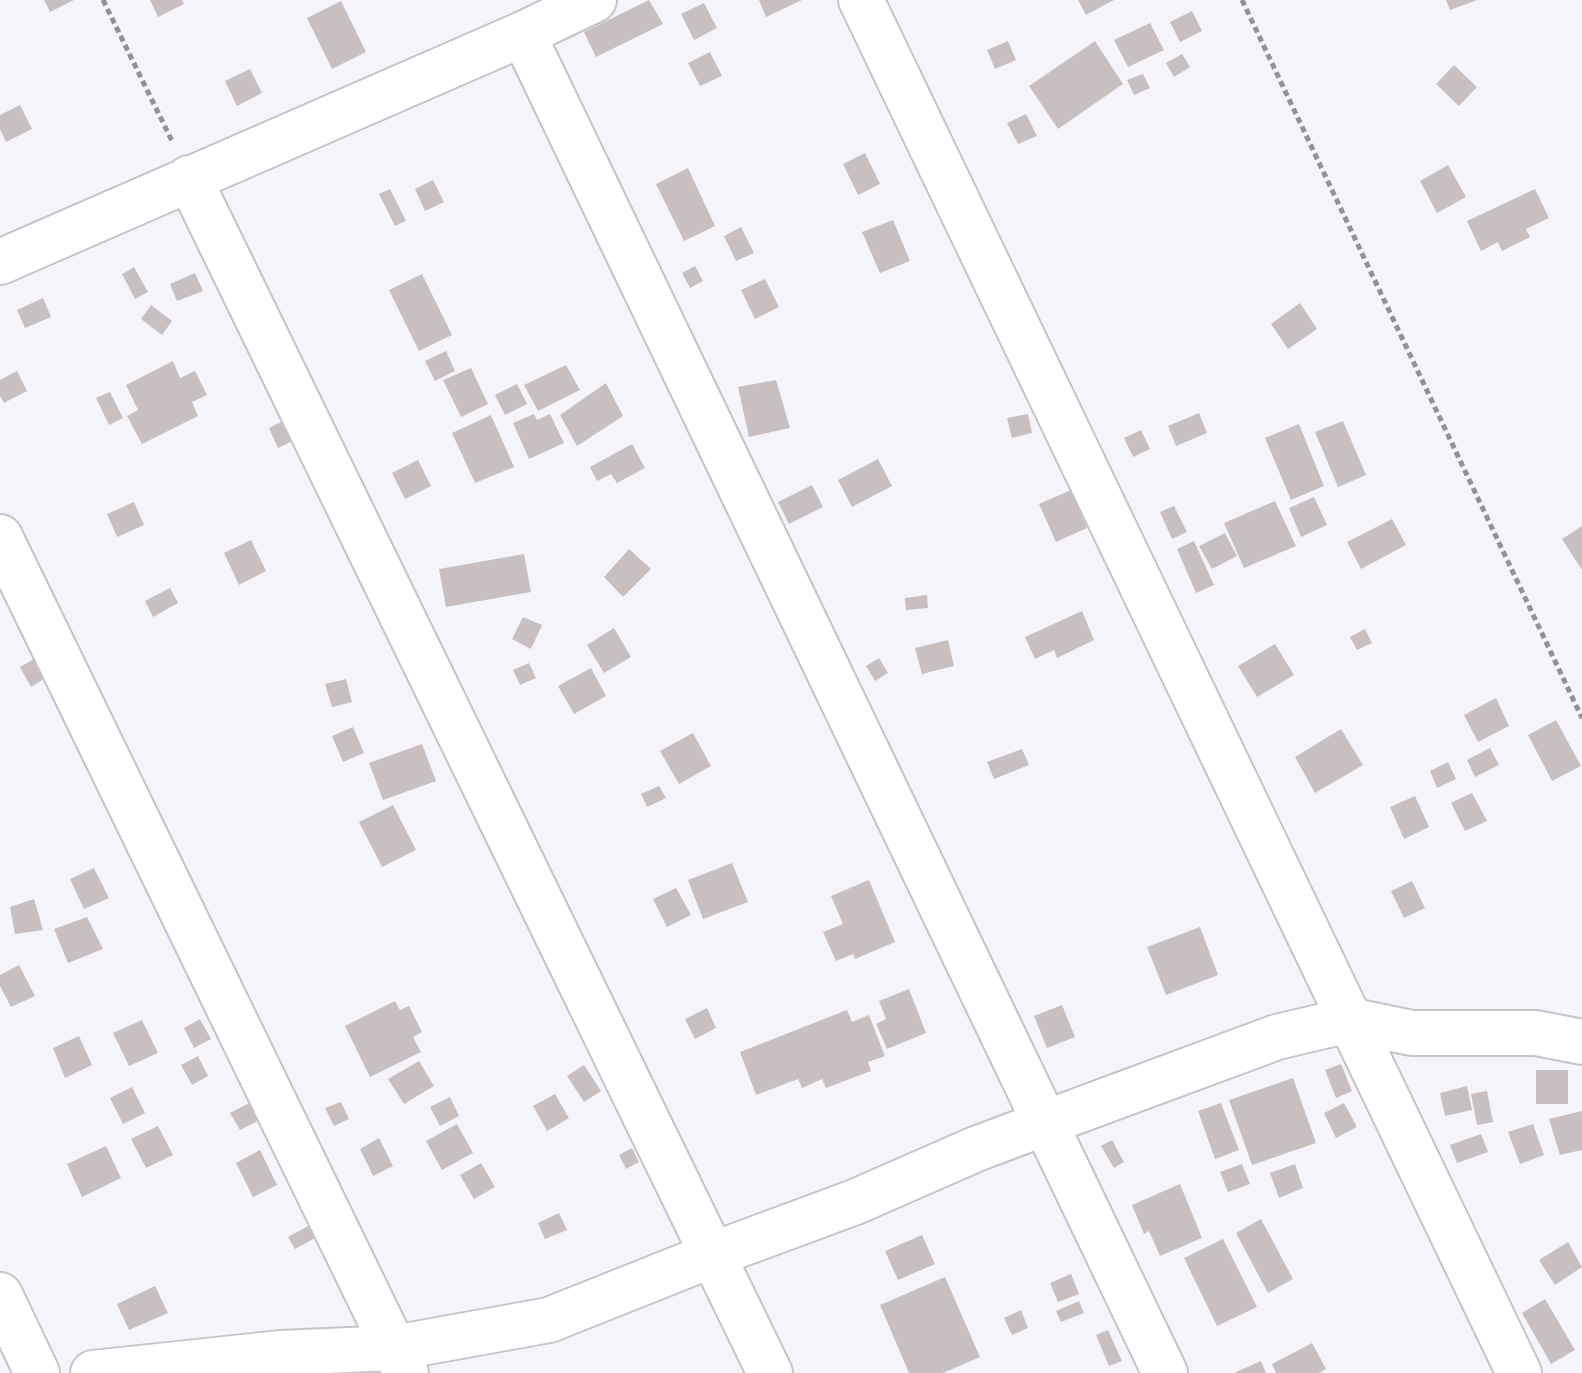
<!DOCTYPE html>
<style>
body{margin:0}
canvas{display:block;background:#f5f4fa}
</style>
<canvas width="1582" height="1373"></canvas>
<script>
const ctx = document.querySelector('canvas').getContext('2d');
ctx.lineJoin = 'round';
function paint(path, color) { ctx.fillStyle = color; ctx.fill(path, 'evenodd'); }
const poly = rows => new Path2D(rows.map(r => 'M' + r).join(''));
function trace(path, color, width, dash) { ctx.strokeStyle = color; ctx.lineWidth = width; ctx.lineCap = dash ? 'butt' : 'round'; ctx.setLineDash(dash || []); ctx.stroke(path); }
paint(poly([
 [44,0,74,0,50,12],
 [150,0,182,0,184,4,158,17],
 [649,0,663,24,596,57,584,32],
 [759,0,802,0,766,17],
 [1078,0,1114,0,1086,15],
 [1446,0,1477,0,1450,10],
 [341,1,366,52,332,69,307,18],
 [704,3,717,28,694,40,681,14],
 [1192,11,1202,31,1180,42,1170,22],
 [1150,23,1164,50,1128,67,1114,40],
 [1008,41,1016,60,995,69,987,50],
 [1095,41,1123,84,1058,129,1029,86],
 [710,52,722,76,700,86,688,63],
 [1182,54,1190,67,1174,77,1166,63],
 [1454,65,1477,87,1459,106,1436,84],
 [250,69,262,93,237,106,225,81],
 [1143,74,1150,88,1134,95,1127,80],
 [20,105,32,129,6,142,0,129,0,115],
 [1026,114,1037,136,1018,144,1007,123],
 [865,153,880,184,858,195,843,164],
 [1448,165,1466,197,1437,213,1420,181],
 [688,168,715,226,684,241,656,184],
 [433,180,444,202,425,211,415,189],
 [390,189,406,221,395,226,379,194],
 [1535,189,1549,218,1526,229,1530,237,1502,251,1498,242,1481,251,1467,221],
 [893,220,910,261,880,273,862,232],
 [741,227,754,253,736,261,724,236],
 [695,266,703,281,690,288,682,273],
 [134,267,148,292,135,299,122,274],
 [195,273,203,291,177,301,170,284],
 [422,274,452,335,419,351,389,290],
 [765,279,779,307,755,319,741,290],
 [43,298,51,317,25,328,17,310],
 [1300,303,1317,329,1288,349,1271,324],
 [151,305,172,321,162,335,141,319],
 [446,351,455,371,435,381,425,361],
 [173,361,180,378,195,371,207,395,192,402,198,416,142,444,127,416,138,410,126,385],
 [566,365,580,390,538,411,524,385],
 [471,368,488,404,461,417,443,380],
 [17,371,27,391,4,403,0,396,0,380],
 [776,380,790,428,749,437,738,387],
 [606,383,623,416,577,446,560,415],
 [517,384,527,404,505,415,495,395],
 [110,392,123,418,109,425,96,398],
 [1199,413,1207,433,1176,446,1168,426],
 [534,414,537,420,550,414,564,443,529,459,513,423],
 [1028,414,1032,433,1012,438,1007,418],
 [295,415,305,435,278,448,269,428],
 [491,415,514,467,475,483,452,433],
 [1343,421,1366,475,1338,487,1315,432],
 [1299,424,1324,486,1291,500,1265,438],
 [1141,430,1150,449,1133,457,1124,438],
 [632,444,645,468,617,483,611,474,597,481,590,467],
 [878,459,892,486,852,507,838,480],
 [418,460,431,486,405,499,392,473],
 [812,485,823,507,789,524,778,502],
 [1071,490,1087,528,1056,542,1039,504],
 [1314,497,1327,525,1301,537,1289,508],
 [1275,501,1296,546,1244,568,1224,523],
 [134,502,144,525,117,537,107,514],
 [1174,506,1187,532,1172,539,1160,512],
 [1392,519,1406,545,1361,569,1347,542],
 [1582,526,1582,570,1562,539],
 [1225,533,1237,556,1212,569,1199,546],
 [251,540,266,571,239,585,224,553],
 [1194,541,1214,585,1196,593,1177,549],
 [629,549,651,569,623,597,604,577],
 [524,554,531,592,446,607,439,569],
 [170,588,178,603,153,617,145,601],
 [927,595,928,608,906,610,905,598],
 [1082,611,1094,640,1057,658,1054,650,1035,659,1025,637],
 [523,617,542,625,531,649,512,639],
 [614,628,631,657,604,673,587,645],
 [1365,629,1372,643,1357,650,1350,637],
 [948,640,954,666,922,674,915,648],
 [1275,644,1294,675,1257,697,1238,666],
 [36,658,47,677,31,687,20,667],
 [879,658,888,673,875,681,866,666],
 [529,663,536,678,520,685,513,670],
 [591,668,606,696,574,714,558,686],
 [346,679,352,702,332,707,325,684],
 [1496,698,1509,726,1478,742,1464,715],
 [1556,720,1581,766,1552,781,1528,735],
 [353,727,364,753,343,762,332,736],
 [1341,729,1363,765,1315,793,1295,757],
 [693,733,711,766,679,784,660,751],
 [422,744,436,781,383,800,369,763],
 [1490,748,1499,765,1475,777,1467,760],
 [1022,749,1029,765,994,779,987,762],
 [1448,762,1456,779,1437,788,1430,771],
 [659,786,666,798,647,807,641,794],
 [1472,793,1487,821,1465,831,1451,803],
 [1415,796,1429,827,1404,839,1390,807],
 [393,805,416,850,382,867,359,822],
 [732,863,748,902,703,919,688,880],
 [94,868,109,898,84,909,70,879],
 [869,880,895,942,855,959,853,954,836,961,823,932,843,924,831,896],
 [1412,881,1425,908,1404,918,1391,891],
 [676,888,691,915,667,927,653,899],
 [34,899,43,930,15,934,10,907],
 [87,917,103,949,68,963,54,929],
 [1200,927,1218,975,1166,995,1147,947],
 [19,965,35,996,11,1007,0,986,0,975],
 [909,989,926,1033,887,1049,876,1024,886,1019,879,1001],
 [395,1001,400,1010,409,1006,422,1032,413,1037,421,1052,370,1077,345,1026],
 [1062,1005,1075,1037,1047,1048,1034,1016],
 [707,1008,716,1028,695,1039,685,1019],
 [847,1010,852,1022,869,1015,885,1056,868,1062,871,1071,826,1088,822,1079,802,1088,798,1079,756,1095,740,1052],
 [200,1019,211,1039,194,1048,184,1028],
 [142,1020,158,1053,129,1066,113,1033],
 [79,1036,92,1065,65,1078,53,1048],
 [198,1056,208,1076,192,1085,181,1065],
 [419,1061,434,1086,404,1104,388,1079],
 [1341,1064,1352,1091,1336,1098,1325,1070],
 [584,1065,601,1091,584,1102,567,1076],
 [1536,1070,1568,1070,1568,1104,1536,1104],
 [1293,1078,1316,1143,1252,1165,1229,1100],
 [1467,1086,1472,1110,1445,1116,1440,1093],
 [132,1087,145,1113,123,1124,110,1098],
 [1487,1091,1493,1122,1477,1125,1471,1094],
 [555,1094,569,1118,547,1131,533,1106],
 [450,1097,459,1116,440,1126,430,1107],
 [341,1102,349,1119,334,1126,325,1108],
 [249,1103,258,1121,240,1130,230,1113],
 [1221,1103,1239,1150,1215,1159,1198,1111],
 [1344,1103,1357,1127,1336,1138,1324,1113],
 [1582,1111,1582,1150,1560,1155,1549,1119],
 [457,1124,473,1153,442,1170,426,1141],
 [1533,1124,1544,1155,1520,1164,1508,1132],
 [158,1126,173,1155,146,1168,131,1139],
 [1481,1134,1488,1152,1457,1163,1450,1145],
 [379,1138,393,1166,373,1176,360,1149],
 [1112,1140,1124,1162,1114,1168,1101,1146],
 [106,1146,121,1178,82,1197,67,1164],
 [632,1148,639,1162,626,1169,619,1155],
 [260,1150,277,1185,253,1197,236,1163],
 [481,1163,495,1187,474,1199,460,1175],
 [1242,1164,1250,1184,1228,1192,1220,1172],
 [1295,1164,1303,1188,1279,1198,1270,1173],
 [1180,1184,1202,1238,1160,1256,1149,1231,1144,1234,1132,1205],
 [559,1213,567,1230,545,1239,538,1223],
 [1261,1219,1293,1279,1268,1293,1236,1233],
 [308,1226,315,1238,295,1249,288,1237],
 [922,1235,935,1264,898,1280,885,1251],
 [1223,1239,1257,1307,1217,1326,1184,1258],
 [1568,1242,1582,1267,1555,1285,1539,1260],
 [1071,1274,1079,1294,1058,1302,1050,1283],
 [945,1277,980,1357,943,1373,909,1373,880,1305],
 [155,1286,168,1313,129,1330,117,1304],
 [1545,1299,1575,1350,1551,1364,1522,1313],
 [1079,1301,1084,1313,1061,1322,1056,1311],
 [1021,1310,1028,1328,1012,1335,1004,1318],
 [1108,1330,1122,1361,1109,1366,1096,1335],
 [1312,1343,1326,1369,1319,1373,1276,1373,1272,1364],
 [1261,1361,1266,1373,1234,1373]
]), '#c8c0c0');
const minor = poly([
 [861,0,1519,1373],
 [523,34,1165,1373],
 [189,178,770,1373],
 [0,262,523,34,594,0],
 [0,537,406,1373],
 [0,1295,37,1373],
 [93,1373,281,1353,394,1348,549,1320,712,1255,855,1202,976,1149,1045,1123,1277,1037,1349,1020,1412,1033,1536,1033,1582,1042]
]);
trace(minor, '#c6c4cb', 48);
trace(poly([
 [103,0,172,141],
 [1242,0,1582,718]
]), '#929196', 5, [6, 4]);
trace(minor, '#fff', 44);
</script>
